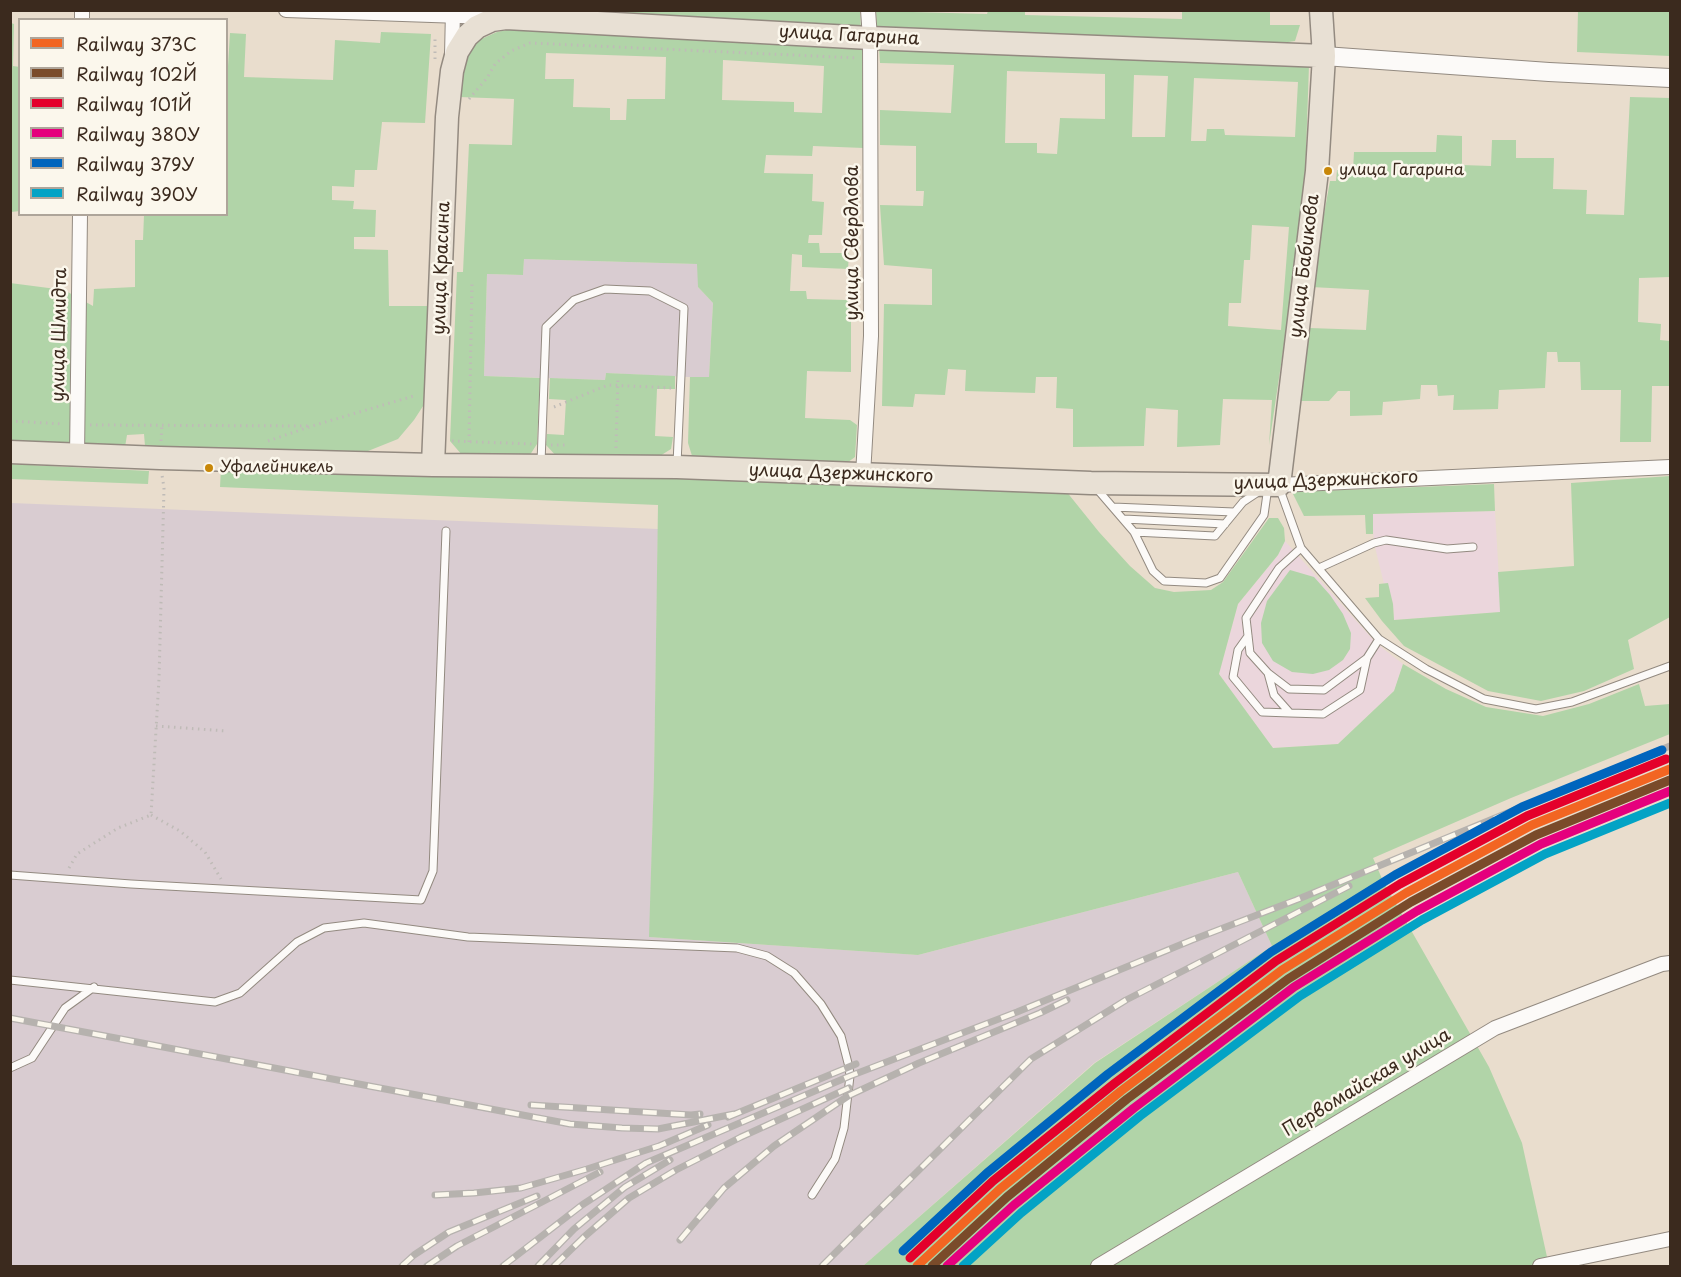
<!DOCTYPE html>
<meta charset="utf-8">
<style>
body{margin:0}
#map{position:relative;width:1681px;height:1277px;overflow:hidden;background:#e9ddcd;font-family:"Playpen Sans",sans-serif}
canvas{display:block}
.frame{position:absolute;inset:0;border:12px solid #3b2a1e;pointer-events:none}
.legend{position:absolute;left:18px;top:18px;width:210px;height:198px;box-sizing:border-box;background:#fbf7ec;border:2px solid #aea59a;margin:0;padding:8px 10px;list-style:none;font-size:18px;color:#3b2a1e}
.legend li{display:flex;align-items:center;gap:12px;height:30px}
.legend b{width:30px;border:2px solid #aea59a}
</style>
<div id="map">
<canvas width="1681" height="1277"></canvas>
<div class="frame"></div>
<ul class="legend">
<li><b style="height:8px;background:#f26522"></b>Railway 373C</li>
<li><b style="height:8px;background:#7a4b2a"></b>Railway 102Й</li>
<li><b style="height:8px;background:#e4002b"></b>Railway 101Й</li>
<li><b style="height:8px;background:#e5007d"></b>Railway 380У</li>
<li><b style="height:8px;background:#0065bd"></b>Railway 379У</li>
<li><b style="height:8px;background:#03a3c5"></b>Railway 390У</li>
</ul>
</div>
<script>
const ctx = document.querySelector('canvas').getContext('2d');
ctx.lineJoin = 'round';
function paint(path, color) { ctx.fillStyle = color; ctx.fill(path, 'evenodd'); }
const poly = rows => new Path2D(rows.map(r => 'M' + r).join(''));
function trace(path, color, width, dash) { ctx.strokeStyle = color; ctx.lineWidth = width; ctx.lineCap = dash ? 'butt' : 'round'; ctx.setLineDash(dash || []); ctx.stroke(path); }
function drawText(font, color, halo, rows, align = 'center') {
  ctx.font = font + ' "Playpen Sans",sans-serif'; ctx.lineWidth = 5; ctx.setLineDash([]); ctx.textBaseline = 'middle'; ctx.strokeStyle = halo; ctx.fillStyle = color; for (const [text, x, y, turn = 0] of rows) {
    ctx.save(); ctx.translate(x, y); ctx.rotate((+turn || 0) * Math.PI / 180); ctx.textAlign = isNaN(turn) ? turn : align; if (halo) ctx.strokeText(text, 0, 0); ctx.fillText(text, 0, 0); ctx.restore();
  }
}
paint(poly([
 [1495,511,1501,612,1394,620,1393,604,1387,583,1384,584,1374,543,1372,514],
 [1285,541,1376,643,1403,664,1394,691,1338,744,1273,748,1219,674,1238,604,1278,555]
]), '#ebd6dc');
paint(poly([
 [524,259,698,264,698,287,713,303,709,378,606,373,605,380,484,376,487,274,523,275],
 [11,503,658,529,654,774,650,937,918,955,1238,872,1272,946,1094,1063,863,1266,11,1266]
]), '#d9ccd1');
paint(poly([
 [1025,10,1025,15,1182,19,1182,11,1270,10,1270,25,1300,25,1295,41,1276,44,877,29,876,11,987,14,988,11],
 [486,11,860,11,861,29],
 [1578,11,1670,11,1670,56,1577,52],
 [11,23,14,24,13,66,20,67,20,211,11,212,11,226],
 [517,28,862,46,864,148,813,146,812,156,766,155,764,173,813,174,812,201,824,202,822,235,809,235,808,243,819,243,820,253,849,253,848,269,802,267,802,255,792,254,790,291,806,291,807,299,847,300,851,307,851,372,807,371,805,418,850,420,857,425,855,457,844,465,693,459,688,443,690,377,709,377,713,303,698,287,697,264,524,259,523,275,487,274,484,376,540,378,537,444,528,458,462,455,450,441,457,272,463,272,469,144,512,145,514,99,459,97,460,71,468,53,479,40,497,32],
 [546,53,666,57,665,99,627,99,626,120,610,120,610,108,573,107,574,79,545,79],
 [723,60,824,66,822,113,794,112,794,102,722,100],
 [381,32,431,34,425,123,382,122,377,170,355,170,354,187,332,186,332,200,354,201,353,209,376,210,375,237,354,237,354,249,388,250,389,306,430,306,427,400,414,420,398,439,368,451,244,450,145,446,144,434,127,435,125,447,11,442,10,283,64,290,93,306,94,289,135,287,135,240,143,240,144,215,226,214,226,66,228,66,230,33,246,34,244,77,333,80,335,40,380,43],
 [879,47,1309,65,1304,210,1269,445,1272,400,1223,399,1220,445,1177,447,1178,410,1146,408,1144,446,1073,447,1073,409,1056,408,1057,377,1036,377,1035,393,965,391,966,370,948,369,945,395,915,394,913,407,882,406,884,304,932,305,932,269,884,265,880,205,923,206,924,191,916,191,916,146,880,145,880,110,951,113,954,65,880,63],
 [1007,71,1105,74,1105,119,1060,118,1057,154,1037,153,1037,143,1005,143],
 [1134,75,1168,76,1165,137,1132,137],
 [1194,78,1298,82,1295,137,1225,135,1224,129,1207,129,1206,141,1191,141],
 [1252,225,1289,227,1281,330,1228,326,1229,303,1241,303,1244,260,1250,260],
 [1630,97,1670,98,1670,277,1639,278,1638,322,1661,324,1660,340,1670,341,1670,386,1652,386,1651,442,1620,442,1621,390,1581,390,1580,362,1558,362,1557,352,1547,352,1545,388,1499,390,1498,409,1453,410,1454,395,1438,396,1437,385,1421,385,1420,399,1383,402,1382,415,1350,416,1350,391,1338,391,1329,401,1298,401,1310,328,1366,330,1369,290,1311,287,1330,181,1336,181,1337,170,1353,170,1354,152,1436,152,1437,135,1462,136,1462,165,1491,166,1492,140,1516,140,1516,158,1554,158,1553,189,1587,190,1586,214,1624,215],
 [606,373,675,376,675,389,657,389,655,436,673,437,671,449,652,461,559,459,546,445,547,434,564,435,566,400,549,399,550,378,605,380],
 [10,464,149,471,148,484,11,479],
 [221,468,676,475,1066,491,1099,532,1130,566,1155,588,1174,592,1211,590,1223,582,1269,518,1278,518,1284,528,1285,541,1278,555,1238,604,1219,674,1273,748,1338,744,1394,691,1403,664,1446,689,1486,707,1543,716,1589,704,1639,684,1645,706,1670,704,1670,734,1511,798,1373,858,1383,881,1489,1067,1522,1143,1549,1266,863,1266,1095,1063,1272,946,1238,872,918,955,649,937,654,774,658,505,220,487],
 [1670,476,1670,617,1628,640,1634,669,1584,691,1541,701,1488,691,1404,646,1382,621,1365,598,1379,597,1379,584,1388,583,1393,604,1394,620,1500,612,1498,572,1574,566,1571,483],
 [1494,484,1495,511,1373,514,1373,534,1366,534,1365,515,1304,516,1292,492],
 [1290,570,1314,577,1330,595,1343,614,1351,633,1350,649,1343,660,1329,670,1313,674,1292,672,1273,661,1262,643,1261,623,1267,601]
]), '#b1d4a8');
const service = poly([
 [541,463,546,327,574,300,605,289,650,291,684,308,677,464],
 [1279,487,1301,548,1379,639,1426,669,1484,699,1536,709,1572,702,1670,666],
 [1097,489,1134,532,1153,571,1164,581,1206,583,1220,578,1264,515,1268,487],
 [1113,507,1234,512],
 [1124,519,1225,524],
 [1134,532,1215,536,1243,502,1258,492],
 [1301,548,1279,568,1246,618,1250,653,1268,673,1289,689,1324,690,1367,658,1379,639],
 [1319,568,1374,543,1386,540,1447,549,1473,547],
 [1248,636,1238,650,1233,677,1262,712,1290,713],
 [1268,673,1274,695,1290,713,1323,714,1360,690,1367,658],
 [10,875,131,884,421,900,433,871,446,531],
 [10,980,215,1002,240,993,297,942,324,928,364,923,468,937,737,948,767,956,794,973,821,1004,841,1036,849,1067,850,1076,844,1128,835,1159,812,1195],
 [10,1068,32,1058,65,1008,94,987]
]);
const minor = poly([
 [286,10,490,17],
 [82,20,82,10],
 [452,56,453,10],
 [77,456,80,214],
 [863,475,871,336,870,38,868,10],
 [1279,485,1670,467],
 [1098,1266,1495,1028,1662,964,1670,963],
 [1540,1266,1670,1239]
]);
const tertiary = poly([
 [1324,56,1549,72,1670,78]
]);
const primary = poly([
 [10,452,160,458,433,465,677,467,1091,483,1279,485,1317,171,1324,56,1321,10],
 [433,465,447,117,452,71,457,52,467,36,477,27,492,20,506,18,870,38,1324,56]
]);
trace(service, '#938a80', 9);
trace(minor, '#938a80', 16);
trace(tertiary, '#938a80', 20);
trace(primary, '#938a80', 25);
trace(poly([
 [435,59,435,38,437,36],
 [469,99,487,78,495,64,511,51,530,43,858,58],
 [554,407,608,385,672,388],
 [10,421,63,424],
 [90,425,309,426],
 [161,441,162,425],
 [268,441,312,426,417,395],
 [452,441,532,444],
 [469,442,472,282],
 [551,445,565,445],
 [616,448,618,377],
 [156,726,227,731],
 [151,815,180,831,205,852,221,879],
 [69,868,77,854,118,828,151,815,159,679,164,488,162,475]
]), '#bfbbb7', 3, [1.5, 4.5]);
trace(service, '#fcfaf8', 7);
trace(minor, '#fcfaf8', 14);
trace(tertiary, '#fcfaf8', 18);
trace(primary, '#e8e0d4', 22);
const rail = poly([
 [10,1018,570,1124,622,1128,658,1129,734,1114],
 [531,1105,691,1115,700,1114],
 [728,1117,856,1064],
 [435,1195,474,1193,521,1188,587,1169,659,1146,708,1125],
 [680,1240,724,1188,774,1146,848,1096,919,1063,1040,1013,1067,1000],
 [402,1266,414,1255,449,1232,537,1196],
 [427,1266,457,1246,600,1172],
 [503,1266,582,1205,646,1163,850,1076,1017,1012,1192,940,1296,900,1670,746],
 [538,1266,574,1229,625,1187,670,1160],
 [554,1266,584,1237,629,1198,676,1170,741,1137,849,1088],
 [822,1266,1031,1059,1126,1000,1349,886]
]);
trace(rail, '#b6b2ae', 7);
trace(rail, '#fbf7ec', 4.5, [14]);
trace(poly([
 [917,1266,1000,1189,1121,1091,1282,970,1406,893,1532,825,1670,769]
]), '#f26522', 9);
trace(poly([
 [932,1266,1007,1197,1127,1099,1288,979,1411,902,1536,835,1670,780]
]), '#7a4b2a', 9);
trace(poly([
 [910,1258,993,1181,1115,1083,1276,961,1400,884,1527,816,1666,759]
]), '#e4002b', 9);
trace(poly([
 [947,1266,1014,1205,1134,1108,1294,987,1417,911,1541,844,1670,791]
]), '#e5007d', 9);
trace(poly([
 [903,1251,987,1173,1108,1074,1271,952,1395,875,1522,807,1662,750]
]), '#0065bd', 9);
trace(poly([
 [963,1266,1021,1213,1140,1116,1300,996,1422,920,1545,854,1670,803]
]), '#03a3c5', 9);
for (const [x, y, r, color] of [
 [1328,171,5,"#c88708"],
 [209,468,5,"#c88708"]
]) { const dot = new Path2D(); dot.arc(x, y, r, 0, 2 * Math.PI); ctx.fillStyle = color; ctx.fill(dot); trace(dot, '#fbf7ec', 2); }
drawText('16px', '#3b2a1e', '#fbf7ec', [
 ["улица Гагарина",1339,171],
 ["Уфалейникель",220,468]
], 'left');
drawText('18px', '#3b2a1e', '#fbf7ec', [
 ["улица Гагарина",849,36,3],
 ["улица Свердлова",853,243,-90],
 ["улица Бабикова",1305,266,-83],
 ["улица Красина",442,268,-88],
 ["улица Шмидта",60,335,-89],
 ["улица Дзержинского",841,474,2],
 ["улица Дзержинского",1326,481,-2],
 ["Первомайская улица",1367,1083,-31]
]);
</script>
